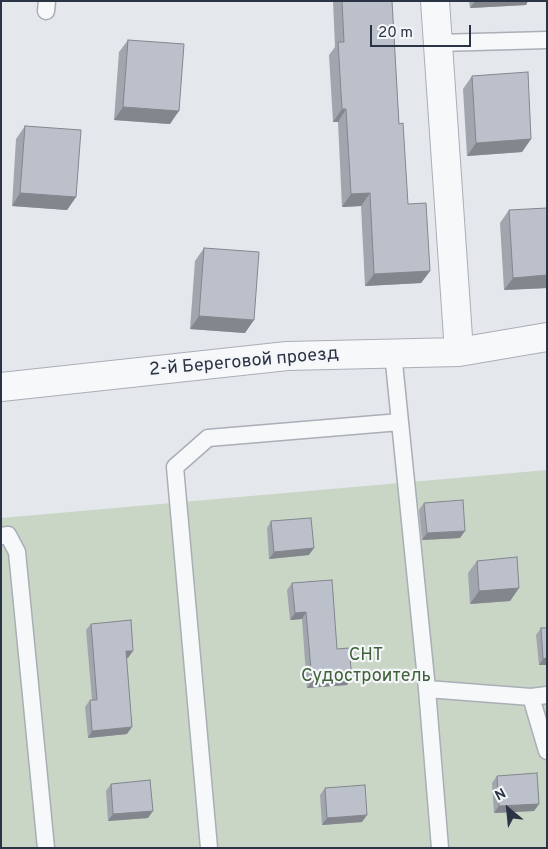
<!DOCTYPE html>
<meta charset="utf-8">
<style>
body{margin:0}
#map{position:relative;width:548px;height:849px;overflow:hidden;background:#e4e7ec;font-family:Overpass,sans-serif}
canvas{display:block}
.frame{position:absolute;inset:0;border:2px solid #2b3445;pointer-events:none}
.north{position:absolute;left:483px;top:784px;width:50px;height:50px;-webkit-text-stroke:4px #f4f6f9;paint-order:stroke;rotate:332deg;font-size:14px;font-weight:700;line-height:20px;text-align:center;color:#2b3445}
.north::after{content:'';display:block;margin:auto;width:18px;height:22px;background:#2b3445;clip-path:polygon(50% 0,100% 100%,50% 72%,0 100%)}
.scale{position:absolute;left:370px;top:25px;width:101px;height:22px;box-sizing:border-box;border:2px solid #2b3445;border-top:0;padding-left:6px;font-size:15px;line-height:18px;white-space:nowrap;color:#2b3445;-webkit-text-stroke:4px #f4f6f9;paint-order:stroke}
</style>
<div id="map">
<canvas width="548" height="849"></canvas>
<div class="frame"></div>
<div class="north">N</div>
<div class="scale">20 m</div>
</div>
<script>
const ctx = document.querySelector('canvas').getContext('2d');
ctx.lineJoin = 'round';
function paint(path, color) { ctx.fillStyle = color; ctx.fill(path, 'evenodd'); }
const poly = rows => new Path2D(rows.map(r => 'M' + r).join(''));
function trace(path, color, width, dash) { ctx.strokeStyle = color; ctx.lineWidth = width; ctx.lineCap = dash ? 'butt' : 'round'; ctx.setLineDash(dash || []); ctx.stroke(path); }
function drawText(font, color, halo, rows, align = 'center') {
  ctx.font = font + ' Overpass,sans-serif'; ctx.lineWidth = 4.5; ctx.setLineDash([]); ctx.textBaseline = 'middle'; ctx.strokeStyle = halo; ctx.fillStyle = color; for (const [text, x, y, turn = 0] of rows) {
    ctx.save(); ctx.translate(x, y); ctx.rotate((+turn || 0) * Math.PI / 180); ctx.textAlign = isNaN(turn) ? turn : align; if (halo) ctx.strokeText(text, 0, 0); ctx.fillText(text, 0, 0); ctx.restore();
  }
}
paint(poly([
 [547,470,547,848,1,848,1,518]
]), '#c9d6c5');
const lane = poly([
 [46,11,47,1],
 [438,43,547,40],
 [393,353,427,689,531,697,547,695],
 [1,536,8,535,17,552,46,848],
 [427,689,440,848],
 [531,697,547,751],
 [209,848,175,467,208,438,400,422]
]);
const street = poly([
 [435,1,459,352],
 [1,387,287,356,459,352,547,337]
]);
trace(lane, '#a9aeb7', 19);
trace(street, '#a9aeb7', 30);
trace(lane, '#f7f8fa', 16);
trace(street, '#f7f8fa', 28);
paint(poly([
 [333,1,392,1,399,124,408,204,430,271,421,283,365,286,361,206,342,207,338,122,333,122,329,55,335,47],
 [469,1,528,1,526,5,470,8],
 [128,40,170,124,114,120,119,52],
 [472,76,531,139,522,152,467,156,463,89],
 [25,126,76,197,67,210,12,206,16,139],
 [509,210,547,288,504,290,500,223],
 [204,248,245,333,190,329,195,261],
 [424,503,460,538,422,540,419,510],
 [271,521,309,555,269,559,267,528],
 [477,561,519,588,510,601,470,604,468,573],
 [292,583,337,649,352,678,347,685,307,688,302,619,290,620,287,590],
 [91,624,128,658,127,658,127,734,88,738,85,707,90,700,92,700,86,630],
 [541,628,547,628,547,665,539,665,536,635],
 [497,776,539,804,534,811,494,813,492,783],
 [111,784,148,818,108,821,106,791],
 [325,788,362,822,322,825,320,795]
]), '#a1a5ae');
paint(poly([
 [475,1,528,1,526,5,470,8],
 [123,107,179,111,170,124,114,120],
 [342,109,346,109,338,122,333,122],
 [531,139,522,152,467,156,476,143],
 [20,193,76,197,67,210,12,206],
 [370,193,361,206,342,207,351,194],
 [430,271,421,283,365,286,374,274],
 [547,275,547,288,504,290,513,278],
 [199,316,254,320,245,333,190,329],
 [465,531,460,538,422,540,427,533],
 [314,548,309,555,269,559,274,552],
 [519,588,510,601,470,604,479,591],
 [306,612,302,619,290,620,295,613],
 [126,651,133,651,128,658,121,658],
 [547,658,547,665,539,665,543,659],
 [352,678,347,685,307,688,312,681],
 [132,727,127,734,88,738,92,731],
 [539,804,534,811,494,813,499,806],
 [153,811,148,818,108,821,113,814],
 [367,815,362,822,322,825,327,818]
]), '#83868d');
const building = poly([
 [342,1,392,1,399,124,403,123,408,204,426,203,430,271,374,274,370,193,351,194,346,109,342,109,338,42,344,42,342,1],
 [128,40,184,44,179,111,123,107,128,40],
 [528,72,531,139,476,143,472,76,528,72],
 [25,126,81,130,76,197,20,193,25,126],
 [547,208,547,275,513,278,509,210,547,208],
 [204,248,259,252,254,320,199,316,204,248],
 [463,500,465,531,427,533,424,503,463,500],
 [311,518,314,548,274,552,271,521,311,518],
 [517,557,519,588,479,591,477,561,517,557],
 [332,580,337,649,349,648,352,678,312,681,306,612,295,613,292,583,332,580],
 [131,620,133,651,126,651,132,727,92,731,90,700,97,700,91,624,131,620],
 [541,628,547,628,547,658,543,659,541,628],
 [537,773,539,804,499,806,497,776,537,773],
 [150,780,153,811,113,814,111,784,150,780],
 [365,785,367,815,327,818,325,788,365,785]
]);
paint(building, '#bbc0ca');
trace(building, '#83868d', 1);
drawText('18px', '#2b3445', '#f4f6f9', [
 ["2-й Береговой проезд",244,363,-5]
]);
drawText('18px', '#3f6138', '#f4f6f9', [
 ["СНТ",366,656],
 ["Судостроитель",366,677]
]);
</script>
